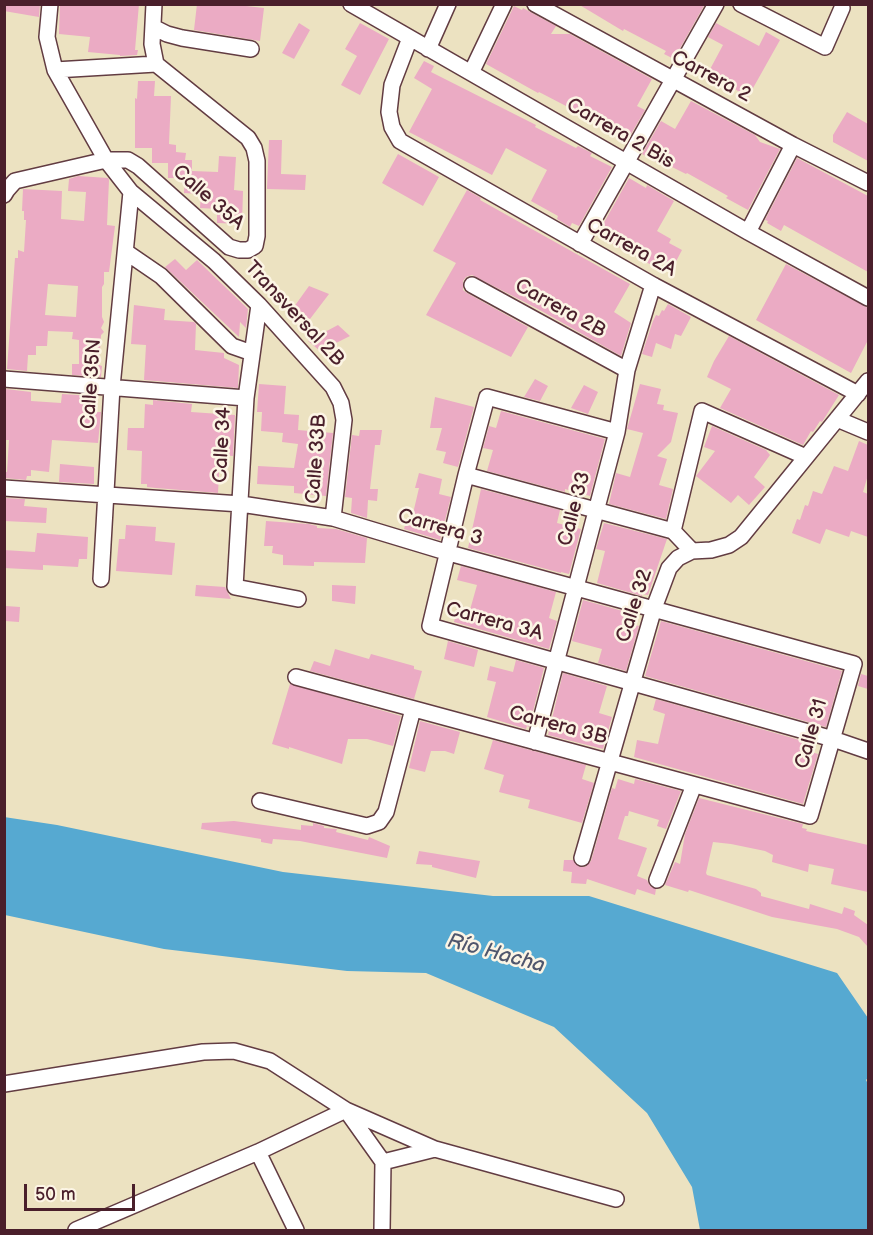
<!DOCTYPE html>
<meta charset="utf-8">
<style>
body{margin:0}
#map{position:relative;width:873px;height:1235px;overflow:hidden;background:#ece2c1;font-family:"Balsamiq Sans",sans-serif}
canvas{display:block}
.frame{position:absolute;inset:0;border:6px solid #4a1f2b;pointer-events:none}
.scale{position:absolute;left:24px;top:1184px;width:111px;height:27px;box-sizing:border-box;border:3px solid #4a1f2b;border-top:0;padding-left:8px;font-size:18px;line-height:21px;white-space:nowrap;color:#4a1f2b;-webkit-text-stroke:4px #fcf5e5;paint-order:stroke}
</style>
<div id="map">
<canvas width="873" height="1235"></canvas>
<div class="frame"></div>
<div class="scale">50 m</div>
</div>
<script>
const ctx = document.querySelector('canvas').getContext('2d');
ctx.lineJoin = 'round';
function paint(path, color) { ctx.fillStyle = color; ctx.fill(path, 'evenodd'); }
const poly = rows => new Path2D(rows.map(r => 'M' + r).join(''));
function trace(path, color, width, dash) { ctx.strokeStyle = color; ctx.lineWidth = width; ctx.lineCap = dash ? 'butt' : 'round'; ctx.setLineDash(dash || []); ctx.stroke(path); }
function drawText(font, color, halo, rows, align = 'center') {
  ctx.font = font + ' "Balsamiq Sans",sans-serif'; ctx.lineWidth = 5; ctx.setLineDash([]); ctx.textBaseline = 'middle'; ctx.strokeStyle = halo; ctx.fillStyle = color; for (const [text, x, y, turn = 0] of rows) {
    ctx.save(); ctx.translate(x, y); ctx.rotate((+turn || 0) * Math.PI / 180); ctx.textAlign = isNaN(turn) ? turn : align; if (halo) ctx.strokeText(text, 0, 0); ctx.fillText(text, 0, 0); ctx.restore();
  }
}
paint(poly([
 [4,817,57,825,283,872,493,896,589,896,837,973,868,1018,868,1078,866,1080,868,1084,868,1230,700,1230,692,1187,647,1113,554,1027,426,973,347,971,164,949,5,915]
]), '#56a9d1');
paint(poly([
 [4,4,40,4,39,17,4,11],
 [60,4,139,4,135,50,138,50,137,55,120,56,120,55,88,52,90,37,59,34],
 [197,4,228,4,264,8,260,41,194,30],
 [578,4,705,4,674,59,664,54,666,51,624,29,623,31],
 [514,6,522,10,523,8,556,26,551,34,570,34,652,79,637,106,645,110,627,141,621,138,622,135,539,92,538,93,486,64],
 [299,23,310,30,294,59,282,53],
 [360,23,389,39,360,95,341,85,357,56,345,49],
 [716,23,759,46,766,32,780,40,748,97,708,73,723,45,708,37],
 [424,61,434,66,431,72,536,125,535,127,576,148,578,146,592,153,590,156,612,167,579,226,572,223,570,227,557,219,558,216,531,201,547,170,506,148,492,175,409,132,432,89,414,78],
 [138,81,155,81,154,96,171,96,169,144,176,145,176,152,186,153,185,160,192,160,192,171,218,172,219,156,236,157,234,190,243,191,242,224,217,223,217,209,200,208,201,194,184,193,185,178,168,178,168,163,152,163,152,148,135,148,135,98,137,99],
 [691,101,755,135,760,142,780,149,748,210,726,198,728,196,687,173,686,174,658,160,656,162,642,154,661,121,675,129],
 [847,112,868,124,868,161,833,142,833,135],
 [269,140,282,140,281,174,306,175,305,190,267,189],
 [398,154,439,177,423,206,382,183],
 [797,158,868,196,868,272,784,225,781,231,767,223,768,221,765,220],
 [78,176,108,178,109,180,107,225,115,226,109,272,104,272,104,284,102,287,102,317,104,322,101,328,104,332,101,335,99,365,102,366,101,377,72,375,72,364,79,364,79,340,72,339,73,332,48,331,47,346,36,346,36,355,28,355,27,371,7,369,15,258,18,258,18,250,24,252,26,220,24,220,24,211,22,211,23,189,62,191,61,219,84,221,86,192,68,191,69,179],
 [48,284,78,286,76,317,45,315],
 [629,178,646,188,647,185,674,201,657,231,671,239,669,243,682,250,672,269,658,261,655,267,597,235],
 [467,190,481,198,480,200,630,284,614,312,631,323,621,356,538,309,472,275,466,277,463,281,463,290,467,293,528,327,511,357,426,315,456,263,433,251],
 [175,259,186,270,197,260,248,309,246,328,240,322,239,337,165,267],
 [786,264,868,308,868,340,851,373,756,320],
 [309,286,329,294,310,319,291,311],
 [668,304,691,317,681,336,675,334,671,349,656,343,652,357,642,354,653,321,656,315,659,316,662,310,664,311],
 [134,305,165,309,164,320,194,322,196,324,195,350,224,353,224,358,239,365,238,388,144,380,146,345,131,344],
 [338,325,350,336,320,351,308,341],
 [729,336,839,395,822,422,820,421,813,432,811,431,803,445,720,408,731,389,707,377,714,361],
 [535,379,548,386,540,401,524,397],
 [259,384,286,386,284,414,299,415,298,430,333,433,326,496,294,493,294,486,257,484,258,466,294,468,298,444,282,442,283,433,261,431,262,412,257,412],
 [640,384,661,389,657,404,664,405,663,410,678,413,671,442,657,456,667,459,659,485,673,489,666,519,609,504,616,473,630,477,643,433,627,429],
 [584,385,598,392,588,414,571,408],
 [6,389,31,392,31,401,61,403,62,394,94,396,93,412,101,412,98,443,52,440,49,472,31,470,31,476,27,476,26,480,4,478,4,472,7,472,9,440,4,440],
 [435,397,474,407,458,467,443,463,446,452,436,450,442,428,430,428],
 [153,400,192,404,191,412,235,415,233,456,220,455,218,493,156,488,147,487,147,484,141,484,142,451,127,450,128,428,144,428,145,404,153,405],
 [501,411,605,439,590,496,565,489,565,492,487,471,493,450,483,448,489,426,496,428],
 [712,426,766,450,770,455,754,477,765,487,749,505,738,495,731,503,696,476,715,451,704,447],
 [360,430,382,430,380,445,375,445,370,489,378,489,377,501,368,500,367,518,351,513,352,498,345,497,352,435,359,436],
 [859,441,868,445,868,475,863,492,868,494,868,537,851,531,849,537,826,529,820,544,792,533,797,519,800,520,805,505,808,506,813,491,822,494,834,466,848,471],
 [60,464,94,467,94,484,59,482],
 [419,473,442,479,439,494,451,497,440,540,404,529,407,518,411,522,419,488,415,488],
 [481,489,560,510,557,523,581,529,569,574,561,572,561,573,468,548],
 [4,498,25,499,24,506,47,508,46,523,4,521],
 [266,521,309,524,317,526,317,528,336,529,367,538,365,563,314,562,314,566,283,565,283,555,272,553,273,546,264,546],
 [604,523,667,539,648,595,642,594,642,596,597,583,605,551,596,549],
 [126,525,156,527,155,541,175,543,172,575,116,571,119,539,125,539],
 [37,533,88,537,87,559,79,559,78,567,43,565,43,570,4,568,4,550,35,552],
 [461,566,556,592,549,618,557,621,549,649,454,622,456,614,468,617,477,585,457,580],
 [196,585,225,587,231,599,195,596],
 [332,585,356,586,355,604,332,601],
 [583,600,637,615,635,625,639,626,626,671,598,663,602,649,572,641],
 [6,606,20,607,19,622,5,621],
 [661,621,842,671,826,727,645,676],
 [448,641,478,650,474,667,444,659],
 [335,649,369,659,371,654,414,666,414,669,422,671,414,699,310,671,314,661,330,666],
 [516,660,544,668,529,727,527,726,526,729,487,717,496,682,487,680,490,666,513,672],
 [563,673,607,686,599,713,612,717,603,749,548,735],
 [861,674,868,676,868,689,858,686],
 [290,684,401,716,393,746,367,739,348,739,342,764,289,747,289,749,272,744],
 [656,699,810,743,808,751,818,754,803,804,634,757,637,740,658,744,665,714,653,710],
 [420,721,460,732,454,754,445,751,431,751,425,772,409,768],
 [493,740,586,765,582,779,594,783,582,823,528,808,530,800,499,792,504,775,484,769],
 [618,779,634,784,635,779,681,791,666,829,657,826,659,820,629,811,628,816,625,816,618,839,647,848,637,876,647,880,650,886,656,889,655,895,637,889,635,895,587,879,586,884,571,883,572,872,563,871,564,860,573,860,580,867,585,867,591,861,612,788,615,789],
 [699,798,803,824,802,828,807,829,806,831,868,845,868,892,831,884,834,869,809,864,808,872,772,862,773,855,765,851,731,844,713,842,706,873,707,875,756,889,761,893,761,896,809,909,810,904,842,914,844,907,855,911,854,915,868,925,868,947,859,937,837,929,772,917,689,890,688,892,665,885,675,862,680,864,685,834],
 [234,821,301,830,301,825,313,826,313,823,324,826,324,828,337,829,336,832,368,840,369,837,390,846,387,858,300,841,273,839,272,844,261,842,261,839,201,829,202,823],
 [419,851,480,861,476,878,432,867,432,865,416,864]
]), '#ebabc4');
const minor = poly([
 [50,4,47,37,55,70,106,160,131,192,214,261,259,305,333,387,341,403,344,420,333,518],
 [351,4,748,232,868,298],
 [535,4,793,145,868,183],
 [741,4,825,47,842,8],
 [153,27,167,34,182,38,251,49],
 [410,38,392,85,389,112,392,127,400,141,653,285,858,394],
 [428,49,448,4],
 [55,70,156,64],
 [471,73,504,4],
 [4,195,7,190,15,181,106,160,128,160,138,166,229,247,239,250,248,250,255,246,257,236,257,161,254,148,248,138,156,64,152,44,154,4],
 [748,232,793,145],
 [580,244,716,4],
 [126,252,161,276,232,346,252,353],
 [472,285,627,370],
 [259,305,246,398,235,587,298,599],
 [4,379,246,398],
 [837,419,868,432],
 [617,432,487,397,466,475,430,626,833,739,868,751],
 [466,475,673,531,692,551],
 [4,488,241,504,333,518,449,553,854,664,810,816,296,677],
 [673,531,702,411,806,457],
 [101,579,112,387,131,192],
 [535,742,617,432,627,370,653,285],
 [260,801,367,826,379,822,386,812,413,709],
 [582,858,654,608,669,568,678,558,692,551,711,550,729,545,741,537,868,381],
 [657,880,694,785],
 [4,1084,203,1052,234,1051,270,1061,346,1110,435,1149,616,1199],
 [258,1152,296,1230],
 [383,1162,435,1149],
 [76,1230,258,1152,346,1110,383,1162,382,1230]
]);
trace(minor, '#623c42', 18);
trace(minor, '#fff', 15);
drawText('20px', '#4a1f2b', '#fcf5e5', [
 ["Carrera 2",711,77,28],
 ["Carrera 2 Bis",620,134,30],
 ["Calle 35A",208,198,41],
 ["Carrera 2A",631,248,29],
 ["Carrera 2B",560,309,29],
 ["Transversal 2B",294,314,47],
 ["Calle 35N",92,384,-86],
 ["Calle 34",223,445,-87],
 ["Calle 33B",317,459,-86],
 ["Calle 33",575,509,-75],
 ["Carrera 3",440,528,16],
 ["Calle 32",635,606,-72],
 ["Carrera 3A",494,622,15],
 ["Carrera 3B",558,726,15],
 ["Calle 31",812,734,-74]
]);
drawText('italic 21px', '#4f566d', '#fcf5e5', [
 ["Río Hacha",496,954,15]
]);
</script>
